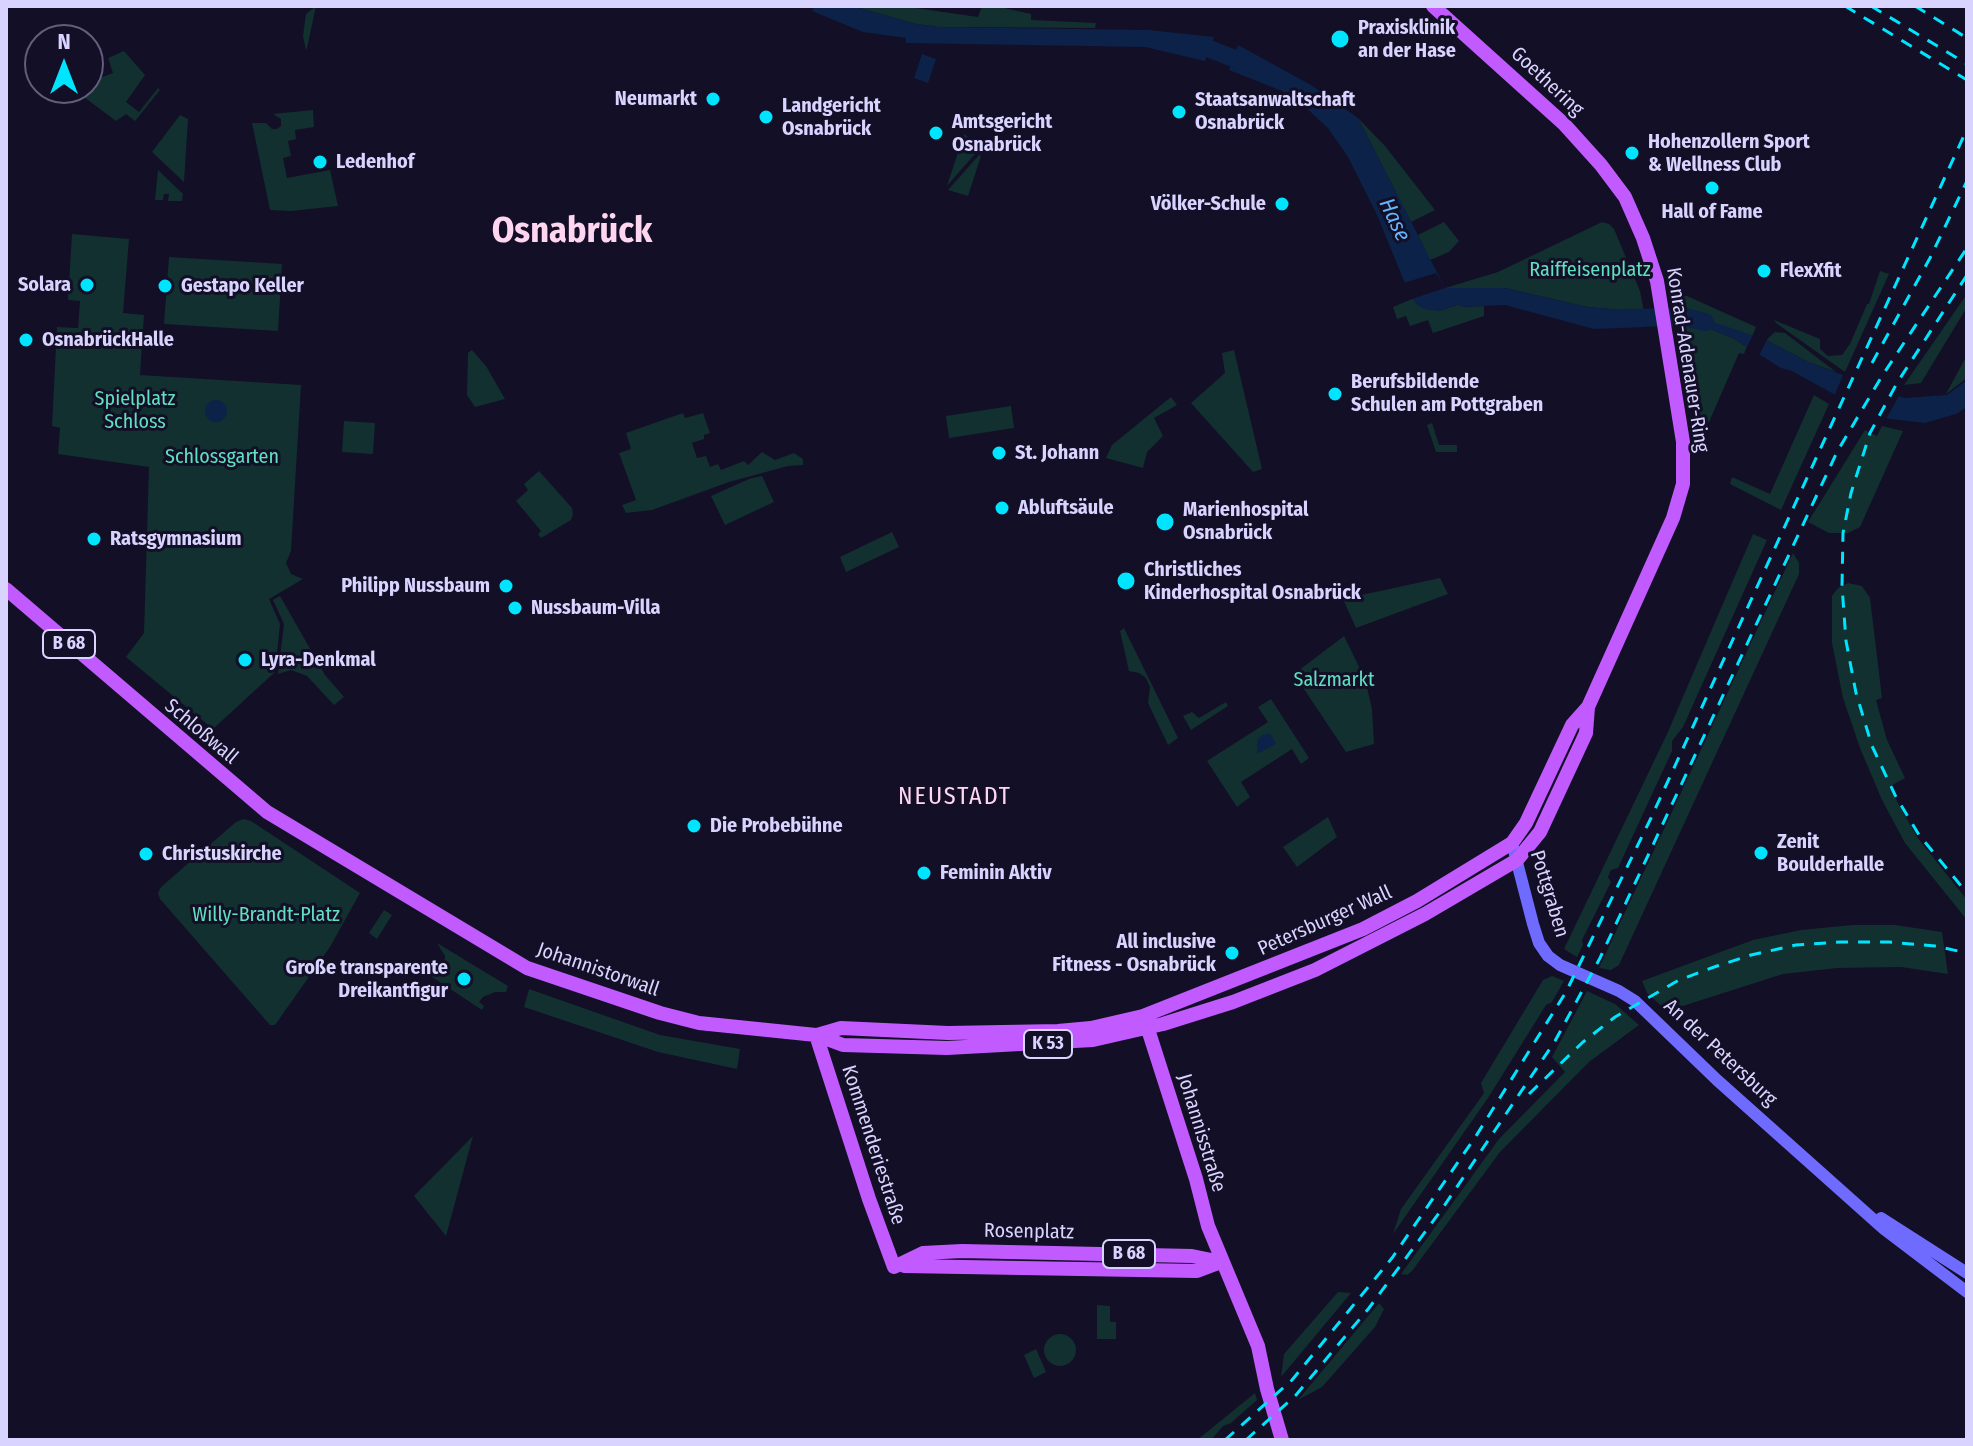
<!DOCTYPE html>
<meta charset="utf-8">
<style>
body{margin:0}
#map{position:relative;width:1973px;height:1446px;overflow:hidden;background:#130f26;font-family:"Fira Sans Condensed",sans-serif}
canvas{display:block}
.frame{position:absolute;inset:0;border:8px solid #d9d4ff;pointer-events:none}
.north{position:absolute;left:24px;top:24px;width:80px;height:80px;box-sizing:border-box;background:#130f26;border:2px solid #625e7d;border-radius:50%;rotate:0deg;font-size:22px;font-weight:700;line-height:32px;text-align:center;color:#d9d4ff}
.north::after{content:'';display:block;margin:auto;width:28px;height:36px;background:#00e5ff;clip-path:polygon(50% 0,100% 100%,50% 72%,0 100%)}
</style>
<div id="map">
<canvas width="1973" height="1446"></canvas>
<div class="frame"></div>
<div class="north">N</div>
</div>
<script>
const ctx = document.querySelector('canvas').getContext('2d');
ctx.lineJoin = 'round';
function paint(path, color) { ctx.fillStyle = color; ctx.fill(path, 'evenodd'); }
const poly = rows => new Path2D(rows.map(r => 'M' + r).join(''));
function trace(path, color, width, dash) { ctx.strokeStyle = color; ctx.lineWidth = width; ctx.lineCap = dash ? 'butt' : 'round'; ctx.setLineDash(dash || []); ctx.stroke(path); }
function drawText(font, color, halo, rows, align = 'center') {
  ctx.font = font + ' "Fira Sans Condensed",sans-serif'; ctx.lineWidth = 6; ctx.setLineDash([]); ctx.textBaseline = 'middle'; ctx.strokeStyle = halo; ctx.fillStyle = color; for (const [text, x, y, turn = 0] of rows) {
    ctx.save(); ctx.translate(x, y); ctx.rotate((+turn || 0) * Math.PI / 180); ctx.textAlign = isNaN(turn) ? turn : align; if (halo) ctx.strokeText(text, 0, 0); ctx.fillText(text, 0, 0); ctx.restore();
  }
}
paint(poly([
 [316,6,307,48,306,50,303,36,306,14],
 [852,6,902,6,978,17,982,6,995,6,1031,14,1031,20,1096,23,1095,28,939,27,916,24],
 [124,51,145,75,126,102,139,112,158,88,160,90,135,121,126,114,116,121,72,88,88,88,88,82,113,73,108,58],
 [313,110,314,127,295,130,296,139,288,141,291,156,283,158,287,178,330,170,338,206,291,211,270,210,252,123,266,123,272,129,277,129,281,126,281,119,273,114],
 [180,115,188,119,184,182,152,152],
 [1358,118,1385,146,1435,210,1411,222],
 [964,134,981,147,947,186],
 [979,155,981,156,968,196,948,190],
 [158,170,183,194,182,201,168,201,169,194,164,194,163,200,155,200],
 [1444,222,1459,241,1449,252,1430,260,1418,235],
 [1602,222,1609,224,1614,229,1640,291,1644,312,1587,307,1505,288,1445,288,1498,272],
 [72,234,129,239,123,313,144,315,140,375,301,385,291,551,286,563,291,574,303,579,269,599,280,624,275,672,213,729,126,657,144,633,149,467,58,454,60,428,52,426,57,327,78,328,80,301,68,300],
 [169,257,282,264,278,331,164,324],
 [1880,271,1889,274,1845,372,1776,323,1774,320,1820,339,1820,349,1828,356,1842,355,1850,344,1867,304,1869,304],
 [1967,294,1967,307,1921,383,1904,385],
 [1682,296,1687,296,1756,327,1752,337,1681,311,1679,300],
 [1412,299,1439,311,1460,304,1461,307,1484,306,1484,316,1433,333,1428,320,1410,326,1406,316,1397,319,1393,307],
 [1683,322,1693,322,1733,338,1747,347,1744,354,1739,353,1709,422,1699,422],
 [1775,332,1785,333,1836,372,1808,362,1766,340],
 [472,350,486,366,505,399,475,407,467,395,468,353],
 [1234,350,1262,469,1253,472,1191,403,1225,373,1222,353],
 [1967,355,1967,378,1946,394],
 [1814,395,1829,404,1781,510,1730,484,1732,477,1770,494],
 [1171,397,1177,405,1154,418,1163,436,1147,452,1143,468,1106,458,1112,445],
 [1011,406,1014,428,949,438,946,416],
 [683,413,685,418,703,413,710,433,704,435,704,439,692,443,697,458,706,456,710,467,718,464,721,470,744,461,748,465,762,452,775,460,794,453,803,459,803,465,788,466,729,482,652,510,626,513,622,505,636,500,619,453,631,449,626,433],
 [344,421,375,423,373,454,342,452],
 [1432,423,1439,445,1457,445,1457,452,1436,452,1427,425],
 [1882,426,1903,431,1860,527,1848,533,1829,533,1808,522,1865,430,1877,436],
 [539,471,572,508,573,514,571,520,541,538,538,534,541,531,516,501,528,490,524,484],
 [762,476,774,502,725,525,711,496,749,479],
 [892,532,899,547,846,572,840,557],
 [1753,534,1767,540,1683,727,1672,741,1672,751,1618,868,1611,870,1608,877,1611,882,1582,940,1583,945,1577,957,1564,949,1667,734],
 [1793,553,1799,563,1799,574,1619,965,1611,970,1599,968],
 [1440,578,1448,594,1356,628,1343,599],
 [1848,583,1862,586,1870,598,1882,698,1876,700,1887,740,1905,778,1889,787,1917,837,1967,900,1967,920,1905,843,1882,800,1860,748,1843,698,1832,643,1832,596,1838,588],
 [280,596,325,675,344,697,334,705,307,676,291,670,278,674,284,624,273,600],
 [1124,628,1178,738,1168,745,1148,703,1150,687,1146,678,1139,673,1129,671,1120,631],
 [1344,636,1365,679,1372,709,1374,744,1346,752,1294,674],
 [1271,699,1309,758,1301,764,1292,749,1241,782,1250,797,1237,807,1207,761,1268,722,1258,707],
 [1226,702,1228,706,1191,730,1183,716,1192,712,1199,718],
 [1328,817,1337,837,1297,867,1283,847],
 [243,819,251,821,360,893,330,947,275,1025,270,1025,160,899,158,893,161,887,236,822],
 [384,910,392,915,377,939,369,933],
 [1852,925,1895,925,1942,932,1948,974,1901,967,1837,968,1783,974,1667,1011,1647,993,1642,981,1753,940,1801,930],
 [437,943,508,986,506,992,495,992,483,997,479,1002,484,1006,482,1010,426,973,433,962,444,968,445,956],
 [1552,976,1564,981,1552,1002,1546,1005,1488,1098,1393,1234,1401,1209,1484,1093,1481,1083,1543,980],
 [529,989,660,1035,740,1049,737,1069,658,1052,524,1007],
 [1587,991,1615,1004,1639,1025,1589,1062,1500,1152,1412,1271,1407,1275,1401,1274,1499,1139,1565,1072,1552,1057],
 [473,1136,446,1236,414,1196],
 [1338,1292,1351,1293,1281,1377,1284,1354],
 [1379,1303,1384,1309,1375,1327,1322,1387,1298,1400],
 [1097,1305,1110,1306,1110,1322,1116,1322,1116,1339,1097,1339],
 '1044 1350a16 16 0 1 1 32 0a16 16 0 1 1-32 0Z',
 [1036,1349,1046,1372,1034,1378,1024,1355],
 [1255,1393,1257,1400,1231,1423,1223,1426,1211,1440,1197,1440]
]), '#12302f');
paint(poly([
 [815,6,852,6,916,24,939,27,1149,30,1214,37,1205,61,1145,47,906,43,906,38,863,32,812,11],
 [1238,45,1311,85,1358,118,1445,288,1505,288,1587,307,1644,312,1646,327,1594,329,1505,305,1461,307,1460,304,1439,311,1424,309,1416,304,1406,286,1377,215,1348,157,1328,128,1305,107,1282,91,1229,70],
 [922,54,936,59,928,83,914,78],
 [1681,311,1766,340,1808,362,1904,398,1947,395,1967,380,1967,407,1956,414,1925,423,1883,418,1857,407,1792,371,1781,368,1733,338,1693,322,1683,322],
 '205 411a11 11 0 1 1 22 0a11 11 0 1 1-22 0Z',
 [1270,733,1276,744,1257,754,1257,740,1262,735]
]), '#0c2248');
paint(poly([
 [1436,273,1445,288,1412,299,1404,283],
 [1754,333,1768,337,1758,358,1745,351],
 [1845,371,1901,392,1884,423,1833,398]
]), '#130f26');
trace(poly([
 [1186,44,1210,49,1253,66],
 [1620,318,1685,317,1705,322]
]), '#0c2248', 18);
trace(poly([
 [1512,843,1533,924,1539,943,1548,956,1560,965,1619,991,1635,1001,1717,1080,1884,1229,1967,1292],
 [1881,1218,1967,1273]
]), '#6f6bff', 12);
trace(poly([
 [6,589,267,812,527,968,660,1013,699,1023,816,1035,843,1045,947,1048,1093,1040,1163,1024,1233,1002,1315,970,1425,914,1517,860,1540,832,1586,733,1588,707],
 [1145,1020,1196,1179,1208,1226,1258,1346,1267,1389,1282,1440],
 [816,1035,869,1199,894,1267],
 [817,1035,841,1028,948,1033,1058,1031,1091,1028,1143,1016,1363,929,1417,901,1512,843,1526,823,1572,725,1588,707,1673,518,1683,484,1683,442,1657,281,1643,238,1625,197,1601,165,1564,124,1433,6],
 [904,1266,1197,1271,1221,1262],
 [894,1267,923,1253,962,1251,1192,1256,1221,1262]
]), '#c25bff', 14);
trace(poly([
 [1845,6,1967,80],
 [1871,6,1967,64],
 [1915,6,1967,38],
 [1967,275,1897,383,1870,433,1851,493,1843,533,1842,586,1846,641,1856,693,1872,746,1895,795,1919,835,1967,893],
 [1872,363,1930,258,1967,181],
 [1529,1094,1583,1042,1615,1017,1679,980,1717,966,1751,955,1796,945,1840,942,1889,942,1935,946,1967,953],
 [1225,1440,1292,1380,1392,1258,1476,1136,1566,992,1651,818,1967,129],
 [1246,1440,1296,1395,1369,1308,1442,1209,1555,1041,1600,958,1837,452,1882,376,1967,248]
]), '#00e5ff', 3, [12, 10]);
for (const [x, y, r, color] of [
 [1340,39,10,"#00e5ff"],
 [713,99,8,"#00e5ff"],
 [1179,112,8,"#00e5ff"],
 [766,117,8,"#00e5ff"],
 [936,133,8,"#00e5ff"],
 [1632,153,8,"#00e5ff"],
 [320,162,8,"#00e5ff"],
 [1712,188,8,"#00e5ff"],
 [1282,204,8,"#00e5ff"],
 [1764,271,8,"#00e5ff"],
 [87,285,8,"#00e5ff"],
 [165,286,8,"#00e5ff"],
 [26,340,8,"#00e5ff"],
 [1335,394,8,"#00e5ff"],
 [999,453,8,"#00e5ff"],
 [1002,508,8,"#00e5ff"],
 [1165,522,10,"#00e5ff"],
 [94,539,8,"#00e5ff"],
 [1126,581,10,"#00e5ff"],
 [506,586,8,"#00e5ff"],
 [515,608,8,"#00e5ff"],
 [245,660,8,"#00e5ff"],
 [694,826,8,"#00e5ff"],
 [1761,853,8,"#00e5ff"],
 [146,854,8,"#00e5ff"],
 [924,873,8,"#00e5ff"],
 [1232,953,8,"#00e5ff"],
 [464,979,8,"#00e5ff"]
]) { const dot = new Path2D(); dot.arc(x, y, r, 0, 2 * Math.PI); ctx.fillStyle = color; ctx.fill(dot); trace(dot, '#130f26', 3); }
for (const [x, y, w] of [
 [69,644,52],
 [1048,1044,48],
 [1129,1254,52]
]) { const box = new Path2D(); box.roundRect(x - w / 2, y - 14, w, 28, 6); ctx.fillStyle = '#130f26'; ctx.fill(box); trace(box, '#d9d4ff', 2); }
drawText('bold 18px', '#d9d4ff', null, [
 ["B 68",69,644],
 ["K 53",1048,1044],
 ["B 68",1129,1254]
]);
drawText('bold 20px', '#d9d4ff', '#130f26', [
 ["Praxisklinik",1358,28],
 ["an der Hase",1358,51],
 ["Neumarkt",697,99,"right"],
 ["Staatsanwaltschaft",1195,100],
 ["Osnabrück",1195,123],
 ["Landgericht",782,106],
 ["Osnabrück",782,129],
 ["Amtsgericht",952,122],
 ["Osnabrück",952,145],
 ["Hohenzollern Sport",1648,142],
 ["& Wellness Club",1648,165],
 ["Ledenhof",336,162],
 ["Völker-Schule",1266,204,"right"],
 ["Hall of Fame",1712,212,"center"],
 ["FlexXfit",1780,271],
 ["Solara",71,285,"right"],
 ["Gestapo Keller",181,286],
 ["OsnabrückHalle",42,340],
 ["Berufsbildende",1351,382],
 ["Schulen am Pottgraben",1351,405],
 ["St. Johann",1015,453],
 ["Abluftsäule",1018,508],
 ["Marienhospital",1183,510],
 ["Osnabrück",1183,533],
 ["Ratsgymnasium",110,539],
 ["Christliches",1144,570],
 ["Kinderhospital Osnabrück",1144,593],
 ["Philipp Nussbaum",490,586,"right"],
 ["Nussbaum-Villa",531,608],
 ["Lyra-Denkmal",261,660],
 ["Die Probebühne",710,826],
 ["Zenit",1777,842],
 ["Boulderhalle",1777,865],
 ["Christuskirche",162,854],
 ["Feminin Aktiv",940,873],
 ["All inclusive",1216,942,"right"],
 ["Fitness - Osnabrück",1216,965,"right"],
 ["Große transparente",448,968,"right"],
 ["Dreikantfigur",448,991,"right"]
], 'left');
drawText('20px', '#d9d4ff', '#130f26', [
 ["Goethering",1547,82,43],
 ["Konrad-Adenauer-Ring",1687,360,81],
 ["Schloßwall",201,732,40],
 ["Pottgraben",1549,894,73],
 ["Petersburger Wall",1325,921,-24],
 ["Johannistorwall",598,970,19],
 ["An der Petersburg",1720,1053,43],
 ["Johannisstraße",1201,1133,73],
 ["Kommenderiestraße",873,1145,72],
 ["Rosenplatz",1029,1232,1]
]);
drawText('20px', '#5fe0c0', '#130f26', [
 ["Raiffeisenplatz",1590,270],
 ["Spielplatz",135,399],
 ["Schloss",135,422],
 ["Schlossgarten",222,457],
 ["Salzmarkt",1334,680],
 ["Willy-Brandt-Platz",266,915]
]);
drawText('italic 22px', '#62b6ff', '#130f26', [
 ["Hase",1394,220,65]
]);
ctx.letterSpacing = '2px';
drawText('24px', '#ffd6f0', '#130f26', [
 ["NEUSTADT",955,797]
]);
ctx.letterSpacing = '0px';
drawText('bold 36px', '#ffd6f0', '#130f26', [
 ["Osnabrück",572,232]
]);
</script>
